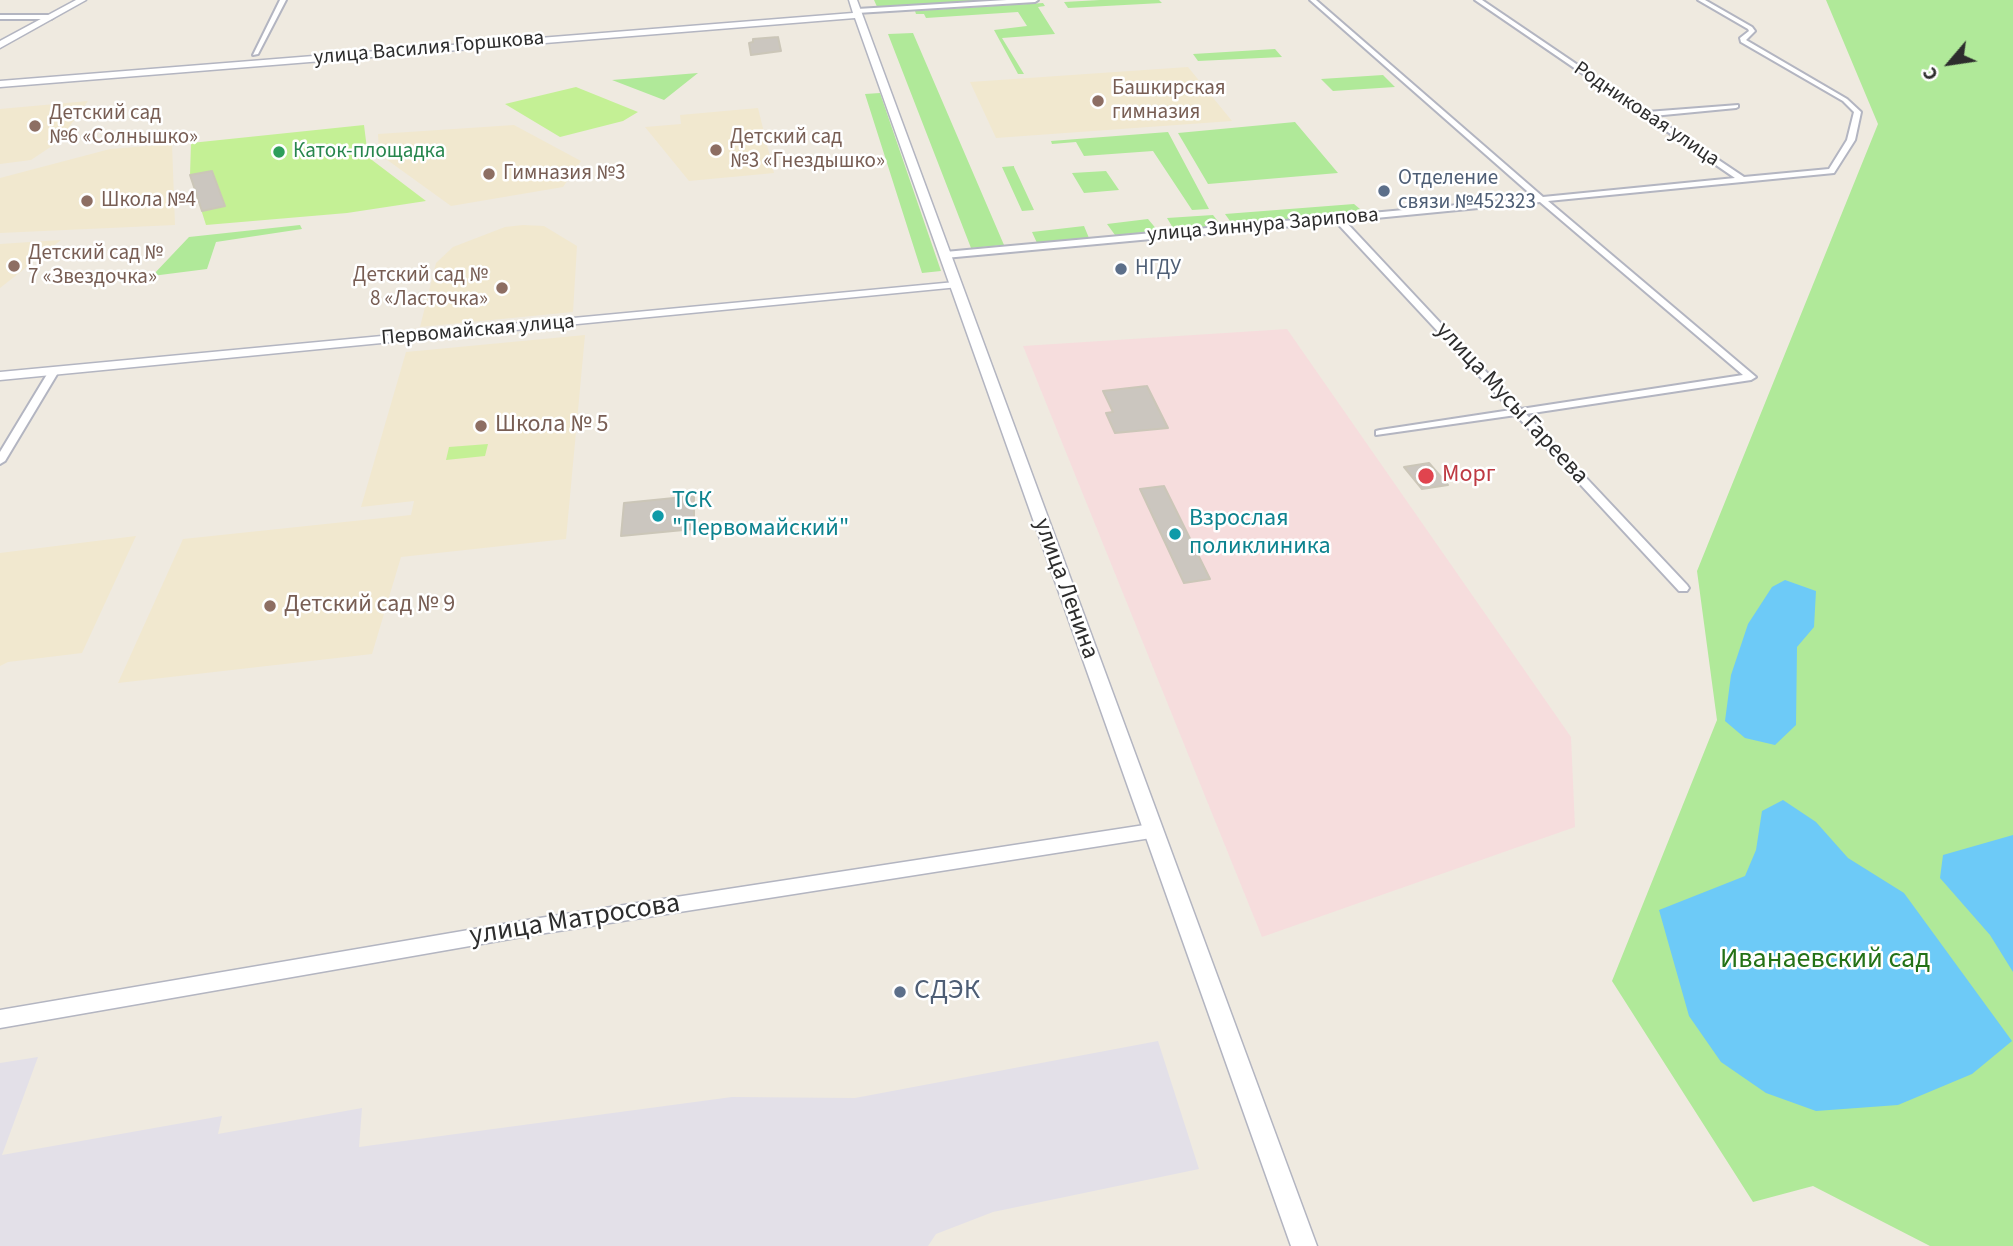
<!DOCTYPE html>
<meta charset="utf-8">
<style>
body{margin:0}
#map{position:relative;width:2013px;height:1246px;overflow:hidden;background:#efeae0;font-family:"Source Sans 3",sans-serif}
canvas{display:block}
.north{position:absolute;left:1915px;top:28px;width:70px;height:70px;-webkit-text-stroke:5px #fff;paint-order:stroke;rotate:241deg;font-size:19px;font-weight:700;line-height:28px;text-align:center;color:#2d2d2d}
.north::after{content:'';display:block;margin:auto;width:24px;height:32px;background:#2d2d2d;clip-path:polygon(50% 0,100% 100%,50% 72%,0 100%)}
</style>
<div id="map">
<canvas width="2013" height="1246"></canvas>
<div class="north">С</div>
</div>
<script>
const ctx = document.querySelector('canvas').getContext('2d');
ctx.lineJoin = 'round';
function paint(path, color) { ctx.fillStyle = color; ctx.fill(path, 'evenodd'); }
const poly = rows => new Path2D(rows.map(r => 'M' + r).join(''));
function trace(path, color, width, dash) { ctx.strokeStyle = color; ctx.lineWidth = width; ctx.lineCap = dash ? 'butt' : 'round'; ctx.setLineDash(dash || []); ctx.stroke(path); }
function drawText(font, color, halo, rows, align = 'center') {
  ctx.font = font + ' "Source Sans 3",sans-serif'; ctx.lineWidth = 5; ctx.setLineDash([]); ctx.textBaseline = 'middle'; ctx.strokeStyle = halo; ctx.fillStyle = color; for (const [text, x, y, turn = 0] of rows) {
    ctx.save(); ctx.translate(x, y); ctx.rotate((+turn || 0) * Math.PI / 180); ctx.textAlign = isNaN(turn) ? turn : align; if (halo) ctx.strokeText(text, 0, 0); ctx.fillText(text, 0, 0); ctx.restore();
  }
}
paint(poly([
 [1158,1041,1199,1169,993,1212,936,1234,928,1246,0,1246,0,1063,38,1057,2,1155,222,1116,218,1134,362,1108,359,1147,732,1097,855,1098]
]), '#e3e0e8');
paint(poly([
 [1188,67,1232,121,996,138,970,82],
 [88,101,58,142,31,160,0,164,0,109],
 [758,108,774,173,689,181,645,127,681,124,680,115],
 [514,125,581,161,563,187,451,206,379,154,378,134],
 [172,144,175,225,0,233,0,178,110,149],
 [523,225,544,226,577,246,573,312,420,327,436,263,453,247,505,227],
 [61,240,0,288,0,244],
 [585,335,566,539,401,557,372,654,118,683,183,539,411,515,414,501,361,507,406,352],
 [136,536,82,653,8,662,0,666,0,553]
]), '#f1e8cf');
paint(poly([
 [1287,329,1571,737,1575,827,1262,937,1023,346]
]), '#f6dddd');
paint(poly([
 [874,0,1007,0,878,9],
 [1100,0,1159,0,1162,3,1068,8,1064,2],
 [1826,0,2013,0,2013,1246,1930,1246,1813,1186,1753,1202,1612,981,1717,720,1697,571,1878,124],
 [1043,3,1045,6,1038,7,1055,34,1002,38,1024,74,1018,74,994,30,1027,26,1018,12,926,18,924,14,916,14,915,11],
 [913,33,1004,245,971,248,888,34],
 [1275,49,1282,57,1198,61,1193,54],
 [698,73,664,100,612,80],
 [1383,75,1395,87,1333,91,1321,79],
 [880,93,941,271,922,273,865,94],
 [1295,122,1338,173,1208,184,1178,133],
 [1168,132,1209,209,1192,210,1153,151,1084,156,1076,142,1052,144,1051,141],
 [1014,166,1014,167,1034,210,1022,211,1002,167],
 [1106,171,1119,190,1084,193,1072,173],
 [1354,204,1366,214,1235,228,1225,214],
 [1213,215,1223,228,1176,233,1167,218],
 [1148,219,1158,231,1115,235,1107,224],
 [300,225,302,229,216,242,207,269,152,276,189,237],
 [1084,226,1089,238,1037,243,1032,232]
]), '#b0e999');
paint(poly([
 [576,87,638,112,623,121,560,137,505,104],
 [364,125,368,157,426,201,347,213,206,225,190,175,191,143],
 [488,444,485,456,446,460,449,447]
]), '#c4f095');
paint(poly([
 [1785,580,1816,591,1814,627,1797,647,1796,725,1775,745,1745,738,1725,721,1731,675,1748,624,1772,587],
 [1783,800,1816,822,1848,858,1904,893,2012,1041,1972,1074,1898,1105,1816,1111,1766,1093,1721,1062,1689,1016,1659,910,1745,876,1756,850,1762,811],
 [2013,835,2013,972,1990,935,1940,878,1943,855]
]), '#6dcaf7');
const building = poly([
 [778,37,781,51,751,55,749,43,753,42,753,39,778,37],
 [212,171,225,206,202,211,190,175,212,171],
 [1147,386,1168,428,1115,433,1106,413,1113,412,1103,391,1147,386],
 [1429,463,1448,485,1422,489,1404,467,1429,463],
 [1164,486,1210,579,1184,583,1140,489,1164,486],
 [694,496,694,529,621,536,624,503,694,496]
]);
paint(building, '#cbc6bf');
trace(building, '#cbc6b8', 2);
const minor = poly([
 [280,0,286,0,258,54,253,55,280,0],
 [1007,0,1038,0,1035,2,857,13,854,11,857,9,1007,0],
 [1310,0,1316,0,1543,197,1735,178,1475,0,1482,0,1647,112,1738,105,1738,107,1736,108,1653,116,1744,177,1829,169,1847,140,1854,112,1843,101,1741,42,1740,38,1749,31,1748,29,1698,0,1705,0,1752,27,1755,31,1746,40,1847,99,1861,112,1855,140,1834,173,1548,201,1756,377,1751,380,1526,414,1687,585,1689,588,1687,591,1679,591,1516,415,1376,435,1376,431,1380,430,1511,410,1336,222,945,258,941,255,945,252,1535,198,1310,0],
 [1540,202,1743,375,1521,409,1345,221,1540,202],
 [0,15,51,15,54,17,51,19,0,19,0,15],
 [54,368,59,371,5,461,0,464,0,452,49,371,54,368]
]);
const tertiary = poly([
 [955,282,959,283,959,287,0,380,0,372,955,282],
 [1151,824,1158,826,1160,831,1158,836,1151,838,533,935,0,1028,0,1010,533,919,1151,824]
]);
const secondary = poly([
 [76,0,86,0,0,48,0,41,76,0],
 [849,0,857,0,1317,1246,1291,1246,855,18,0,87,0,81,853,13,849,0]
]);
trace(minor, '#b3b5c1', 4);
trace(tertiary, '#b3b5c1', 3);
trace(secondary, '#b3b5c1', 3);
paint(minor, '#fff');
paint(tertiary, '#fff');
paint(secondary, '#fff');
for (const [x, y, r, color] of [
 [1098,101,7,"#8d6e63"],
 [35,126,7,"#8d6e63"],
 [716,150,7,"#8d6e63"],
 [279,152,7,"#2e9e5b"],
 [489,174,7,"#8d6e63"],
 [1384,191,7,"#5c6f8a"],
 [87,201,7,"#8d6e63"],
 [14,266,7,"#8d6e63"],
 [1121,269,7,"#5c6f8a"],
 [502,288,7,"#8d6e63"],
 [481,426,7,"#8d6e63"],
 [1426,476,9,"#e0444e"],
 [658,516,7,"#0f9aa8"],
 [1175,534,7,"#0f9aa8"],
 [270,606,7,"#8d6e63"],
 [900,992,7,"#5c6f8a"]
]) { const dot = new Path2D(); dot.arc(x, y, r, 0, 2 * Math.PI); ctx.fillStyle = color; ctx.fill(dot); trace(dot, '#fff', 2.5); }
drawText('21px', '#2d2d2d', '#fff', [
 ["улица Василия Горшкова",429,49,-5],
 ["Родниковая улица",1646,115,34],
 ["улица Зиннура Зарипова",1263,226,-5],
 ["Первомайская улица",478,331,-5]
]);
drawText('21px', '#785e54', '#fff', [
 ["Башкирская",1112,89],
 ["гимназия",1112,113],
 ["Детский сад",49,114],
 ["№6 «Солнышко»",49,138],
 ["Детский сад",730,138],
 ["№3 «Гнездышко»",730,162],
 ["Гимназия №3",503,174],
 ["Школа №4",101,201],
 ["Детский сад №",28,254],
 ["7 «Звездочка»",28,278],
 ["Детский сад №",488,276,"right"],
 ["8 «Ласточка»",488,300,"right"]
], 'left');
drawText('21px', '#27864d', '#fff', [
 ["Каток-площадка",293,152]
], 'left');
drawText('21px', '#4e5e75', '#fff', [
 ["Отделение",1398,179],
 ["связи №452323",1398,203],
 ["НГДУ",1135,269]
], 'left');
drawText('24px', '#2d2d2d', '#fff', [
 ["улица Мусы Гареева",1511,404,47],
 ["улица Ленина",1065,589,70]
]);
drawText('24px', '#785e54', '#fff', [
 ["Школа № 5",495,426],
 ["Детский сад № 9",284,606]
], 'left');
drawText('24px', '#be3a42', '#fff', [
 ["Морг",1442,476]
], 'left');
drawText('24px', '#0d838f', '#fff', [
 ["ТСК",672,502],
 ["\"Первомайский\"",672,530],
 ["Взрослая",1189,520],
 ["поликлиника",1189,548]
], 'left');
drawText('28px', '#2d2d2d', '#fff', [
 ["улица Матросова",575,921,-9]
]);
drawText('28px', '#247216', '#fff', [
 ["Иванаевский сад",1825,961]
]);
drawText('28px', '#4e5e75', '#fff', [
 ["СДЭК",914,992]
], 'left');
</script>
